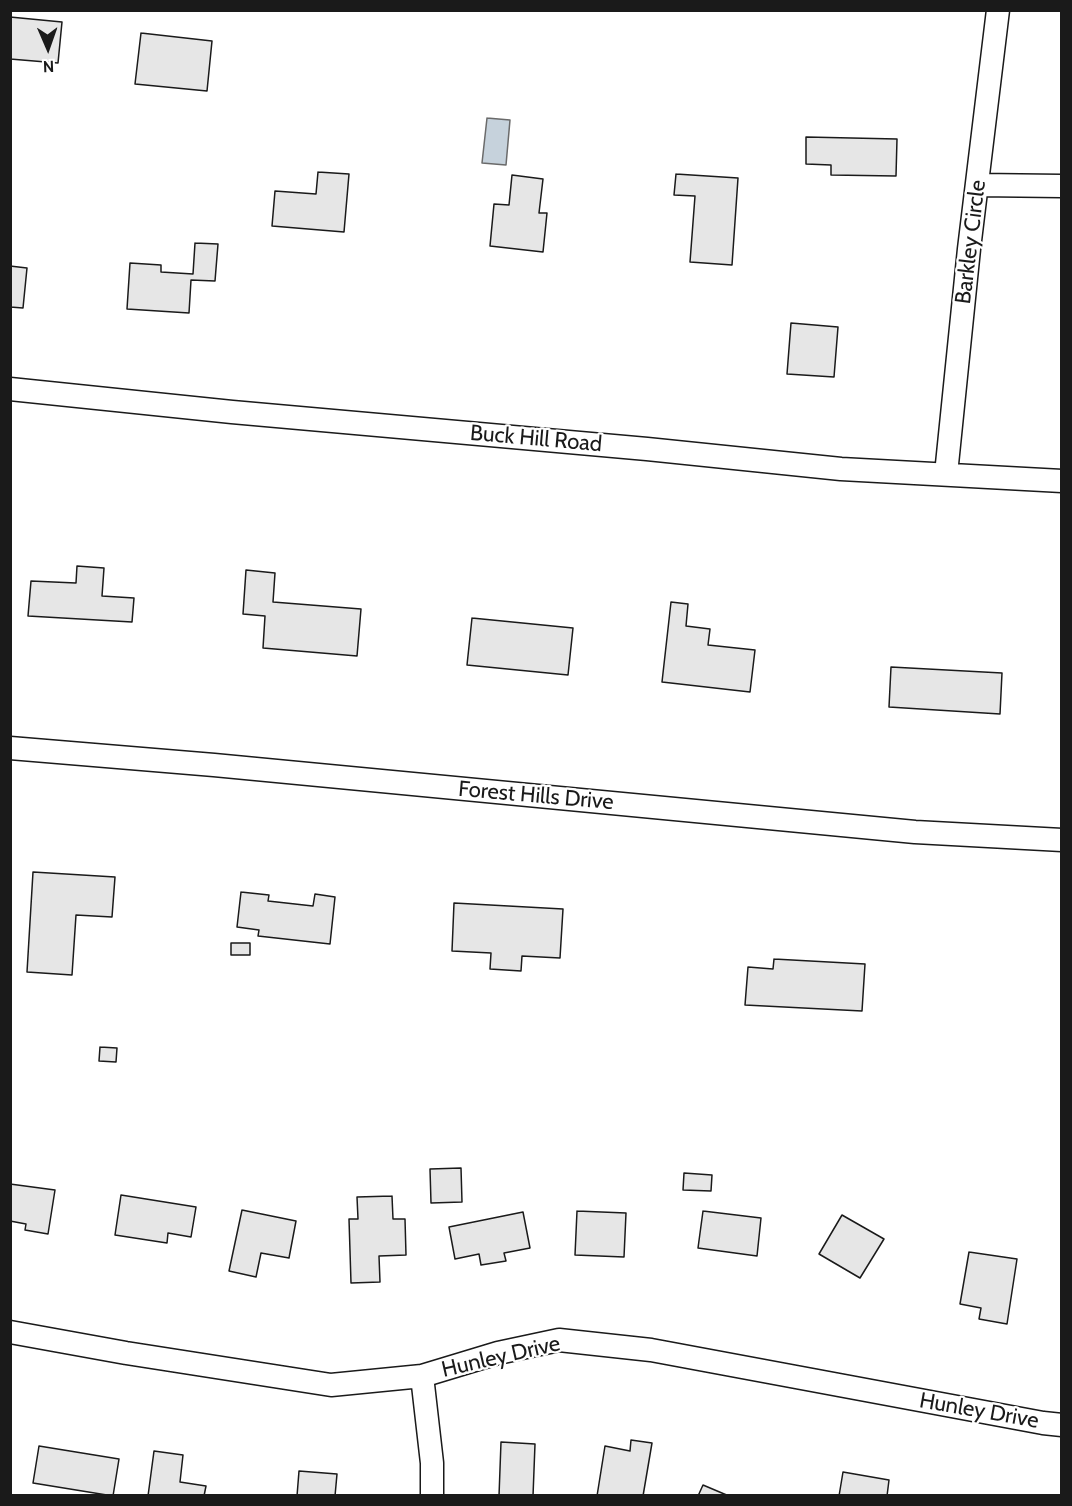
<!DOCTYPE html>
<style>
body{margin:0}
#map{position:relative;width:1072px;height:1506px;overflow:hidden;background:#fff;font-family:Cabin,sans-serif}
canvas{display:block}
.frame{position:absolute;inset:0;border:12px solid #1a1a1a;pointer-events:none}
.north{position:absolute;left:18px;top:18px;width:60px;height:60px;-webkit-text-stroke:4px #fff;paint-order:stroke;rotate:178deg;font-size:16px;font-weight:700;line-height:24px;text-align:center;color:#1a1a1a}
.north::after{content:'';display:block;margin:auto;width:21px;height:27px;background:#1a1a1a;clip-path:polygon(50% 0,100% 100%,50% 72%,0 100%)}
</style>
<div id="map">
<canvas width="1072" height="1506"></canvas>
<div class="frame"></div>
<div class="north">N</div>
</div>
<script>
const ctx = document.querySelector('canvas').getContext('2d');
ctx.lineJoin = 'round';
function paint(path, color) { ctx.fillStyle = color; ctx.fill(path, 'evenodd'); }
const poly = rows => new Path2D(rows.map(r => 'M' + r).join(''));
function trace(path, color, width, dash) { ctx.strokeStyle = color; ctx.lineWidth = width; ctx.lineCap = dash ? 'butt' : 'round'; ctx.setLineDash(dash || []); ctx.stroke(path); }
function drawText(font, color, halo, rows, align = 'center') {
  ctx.font = font + ' Cabin,sans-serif'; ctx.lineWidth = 4.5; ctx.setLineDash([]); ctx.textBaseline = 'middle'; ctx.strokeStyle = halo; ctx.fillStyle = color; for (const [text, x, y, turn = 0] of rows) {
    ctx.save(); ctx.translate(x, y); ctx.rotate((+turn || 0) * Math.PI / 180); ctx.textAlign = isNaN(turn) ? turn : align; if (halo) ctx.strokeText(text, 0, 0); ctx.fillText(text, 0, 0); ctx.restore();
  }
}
const water = poly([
 [487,118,510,120,506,165,482,163,487,118]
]);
paint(water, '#c6d2dc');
trace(water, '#6a6a6a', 1.5);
const building = poly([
 [10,17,62,22,58,63,10,59,10,17],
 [141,33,212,41,207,91,135,84,141,33],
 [806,137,897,139,896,176,831,175,831,165,806,164,806,137],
 [318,172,349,174,344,232,272,226,275,191,316,194,318,172],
 [676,174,738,178,732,265,690,262,695,196,674,195,676,174],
 [512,175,543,179,539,213,547,213,543,252,490,246,494,204,509,205,512,175],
 [195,243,218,244,215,281,191,280,189,313,127,309,130,263,161,265,161,272,193,274,195,243],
 [10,266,27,268,23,308,10,307,10,266],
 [791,323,838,327,834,377,787,374,791,323],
 [77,566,104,568,102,596,134,598,132,622,28,616,31,581,76,583,77,566],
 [246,570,275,573,273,602,361,609,357,656,263,648,265,616,243,614,246,570],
 [671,602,688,604,686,626,710,629,708,645,755,650,750,692,662,682,671,602],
 [472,618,573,628,568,675,467,665,472,618],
 [891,667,1002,673,1000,714,889,707,891,667],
 [33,872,115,877,112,917,76,915,72,975,27,972,33,872],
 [241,892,269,895,268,901,313,906,315,894,335,897,330,944,258,936,259,930,237,927,241,892],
 [454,903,563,909,560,958,522,956,521,971,490,969,491,953,452,951,454,903],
 [231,943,250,943,250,955,231,955,231,943],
 [774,959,865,964,862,1011,745,1005,748,967,773,969,774,959],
 [100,1047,117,1048,116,1062,99,1061,100,1047],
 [461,1168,462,1202,431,1203,430,1169,461,1168],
 [684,1173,712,1175,711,1191,683,1190,684,1173],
 [10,1184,55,1190,48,1234,25,1230,26,1224,10,1221,10,1184],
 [121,1195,196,1207,191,1237,168,1233,167,1243,115,1235,121,1195],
 [392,1196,393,1219,405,1219,406,1255,379,1256,380,1282,351,1283,349,1219,358,1219,357,1197,392,1196],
 [242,1210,296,1221,289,1258,261,1253,256,1277,229,1271,242,1210],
 [577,1211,626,1213,624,1257,575,1255,577,1211],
 [703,1211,761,1218,757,1256,698,1248,703,1211],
 [523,1212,530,1248,504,1253,506,1261,481,1265,479,1254,455,1259,449,1227,523,1212],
 [842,1215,884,1239,860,1278,819,1254,842,1215],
 [969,1252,1017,1259,1007,1324,979,1319,981,1308,960,1304,969,1252],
 [631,1440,652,1443,643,1496,597,1496,605,1446,630,1451,631,1440],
 [501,1442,535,1444,533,1496,499,1496,501,1442],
 [39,1446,119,1459,113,1496,33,1483,39,1446],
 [154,1451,183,1455,180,1482,206,1486,204,1496,148,1496,154,1451],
 [299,1471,337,1474,335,1496,297,1496,299,1471],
 [843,1472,889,1480,887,1496,839,1496,843,1472],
 [703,1485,729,1496,698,1496,703,1485]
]);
paint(building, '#e6e6e6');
trace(building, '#1a1a1a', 1.5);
const street = poly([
 [978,185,1062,186],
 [10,389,232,412,647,449,841,469,1062,481],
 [946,474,969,249,998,10],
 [10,748,214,765,915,832,1062,840],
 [10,1332,126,1353,331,1385,422,1376,498,1353,559,1340,651,1350,1043,1423,1062,1425],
 [422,1376,432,1463,432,1496]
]);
trace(street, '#1a1a1a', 25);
trace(street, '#fff', 22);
drawText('22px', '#1a1a1a', '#fff', [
 ["Barkley Circle",971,242,-83],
 ["Buck Hill Road",536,439,5],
 ["Forest Hills Drive",536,796,5],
 ["Hunley Drive",501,1357,-13],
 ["Hunley Drive",979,1411,10]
]);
</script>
